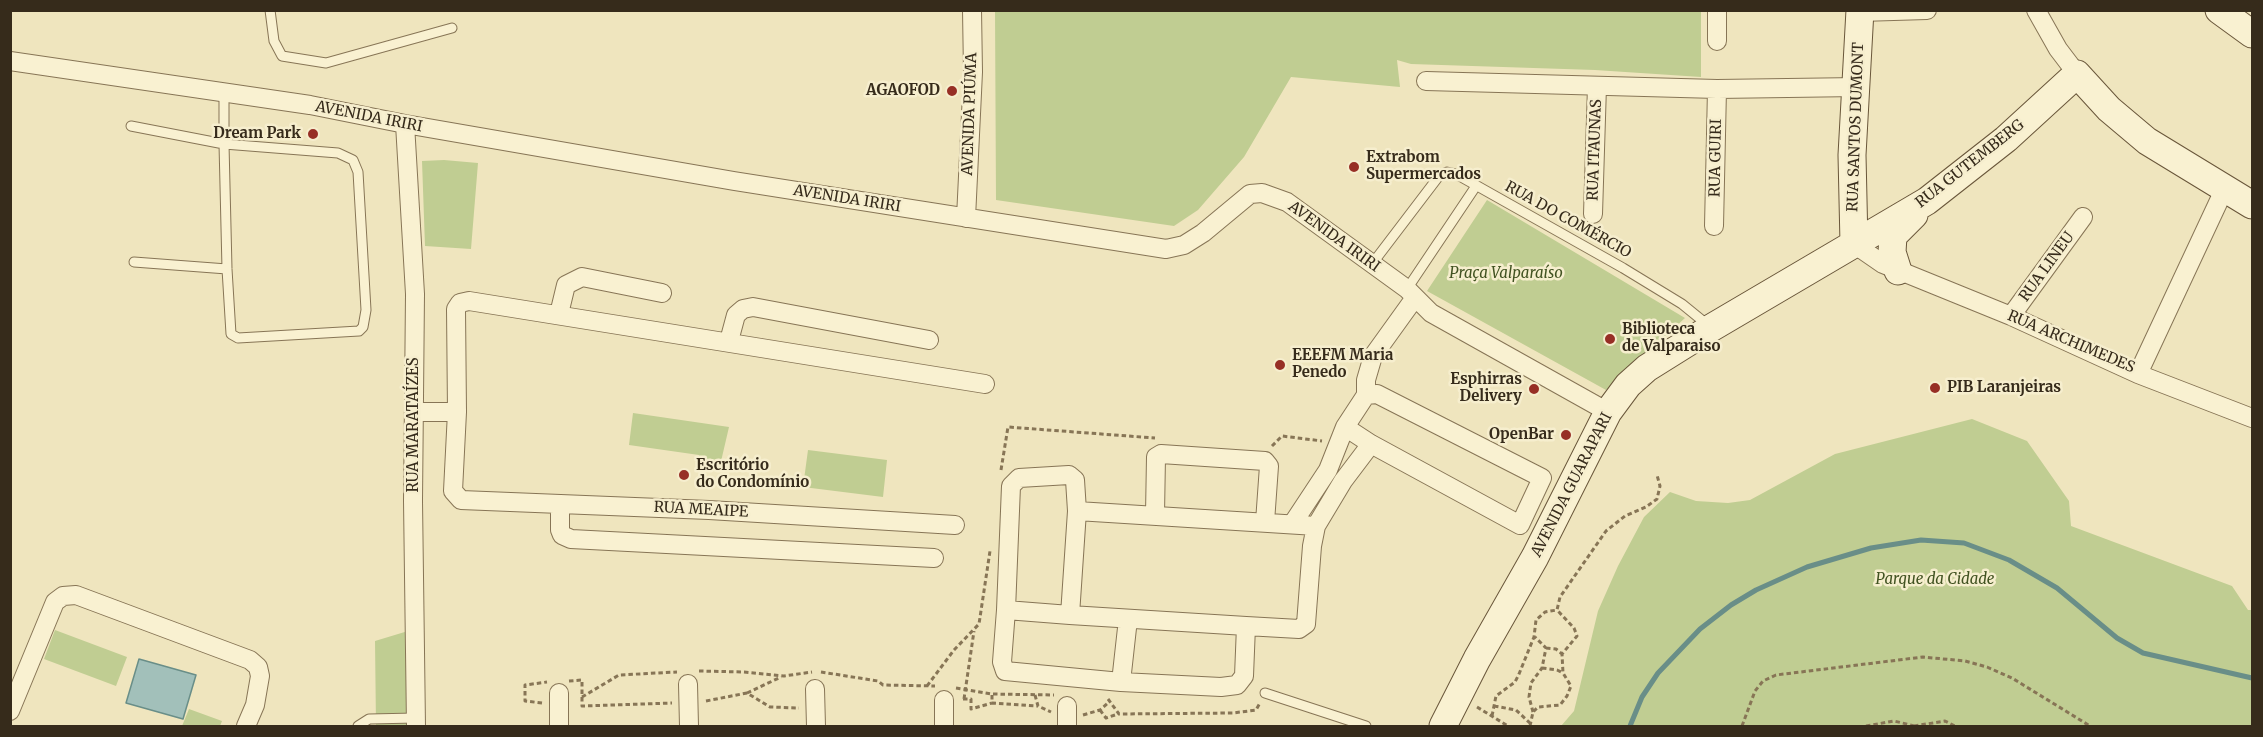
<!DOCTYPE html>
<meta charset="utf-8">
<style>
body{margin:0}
#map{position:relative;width:2263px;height:737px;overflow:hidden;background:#efe5be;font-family:Merriweather,serif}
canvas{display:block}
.frame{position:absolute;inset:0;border:12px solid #362b1b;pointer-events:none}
</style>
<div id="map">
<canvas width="2263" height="737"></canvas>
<div class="frame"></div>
</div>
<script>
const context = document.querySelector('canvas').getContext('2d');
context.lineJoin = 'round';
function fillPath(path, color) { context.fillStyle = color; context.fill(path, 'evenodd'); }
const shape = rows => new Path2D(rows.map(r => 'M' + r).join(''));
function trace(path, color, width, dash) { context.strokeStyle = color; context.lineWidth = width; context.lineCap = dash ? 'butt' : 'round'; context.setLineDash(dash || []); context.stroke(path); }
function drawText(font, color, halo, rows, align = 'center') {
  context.font = font + ' Merriweather,serif'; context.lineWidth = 5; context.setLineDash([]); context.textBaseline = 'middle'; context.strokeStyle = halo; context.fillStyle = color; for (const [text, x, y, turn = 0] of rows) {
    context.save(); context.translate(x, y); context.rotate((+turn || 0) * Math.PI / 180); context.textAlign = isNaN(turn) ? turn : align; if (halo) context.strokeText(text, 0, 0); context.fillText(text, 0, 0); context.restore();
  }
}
const green = shape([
 [995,11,1701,11,1701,77,1595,70,1411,64,1397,60,1400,87,1291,77,1244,157,1198,210,1174,226,996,200],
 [444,160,478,163,471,249,425,246,422,161],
 [1487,200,1685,318,1606,390,1427,291],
 [633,413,729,427,719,470,698,467,699,455,629,445],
 [1972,419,2027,441,2069,501,2071,526,2232,586,2248,610,2252,610,2252,726,1561,726,1574,711,1598,611,1618,566,1644,517,1670,492,1696,501,1728,503,1750,500,1835,454],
 [808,450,887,460,883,497,803,487],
 [55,630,127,657,116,686,44,659],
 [408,631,410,726,376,726,375,641],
 [189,709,222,721,220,726,182,726]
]);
const water = shape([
 [139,659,196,675,183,719,126,703,139,659]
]);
const stream = shape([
 [1630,726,1642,697,1658,673,1700,629,1731,605,1756,590,1807,567,1871,548,1921,540,1964,543,2009,560,2057,588,2117,638,2143,653,2252,678]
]);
const path = shape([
 [1272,446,1282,436,1322,441],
 [1001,470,1008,427,1155,438],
 [1546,648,1556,649,1562,654],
 [1542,668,1557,670,1563,673],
 [699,671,744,672,784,676,812,672],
 [821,672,878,681,883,685,935,686],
 [569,681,582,680,582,697,619,675,677,672],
 [927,686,954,650,979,624,990,551],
 [956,688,992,694,1054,695],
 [747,693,781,677],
 [992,695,992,703,1038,706],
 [1035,695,1038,706,1051,712],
 [582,697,582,706,672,703],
 [963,699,971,699,971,709,992,703],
 [964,699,974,631],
 [1108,699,1119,714,1233,713,1256,710,1260,703],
 [706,701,747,693,770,707,799,708],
 [542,703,525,701,525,685,547,682],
 [1494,706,1516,710,1531,724],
 [1477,707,1508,726],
 [1100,710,1106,718,1118,714],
 [1533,712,1529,697,1531,683,1542,668,1546,648,1535,637],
 [1083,715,1100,710,1110,701],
 [1492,716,1496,696,1515,682,1519,674,1534,637,1536,620,1545,612,1557,610],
 [1530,726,1533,712,1538,707,1560,705,1567,696,1571,686,1563,673,1562,654,1577,636,1574,628,1557,610,1560,597,1606,531,1625,516,1646,507,1657,499,1660,486,1657,475],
 [1742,726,1755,691,1763,681,1776,675,1923,657,1965,661,1987,667,2012,678,2090,726],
 [1866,726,1894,721,1915,726],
 [1914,726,1945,721,1955,726]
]);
const lane = shape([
 [270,10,274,41,282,56,326,63,452,28],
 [131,126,224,144,338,153,353,160,358,172,366,310,363,327,359,331,238,338,231,334,227,269,224,144,224,92],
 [134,262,227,269],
 [1372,264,1439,176,1447,172,1456,174,1623,268,1682,304,1709,326],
 [1407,289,1476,186],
 [1265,693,1366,726],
 [358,726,369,719,416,718]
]);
const street = shape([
 [2036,10,2058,49,2077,74],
 [1860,12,1927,10],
 [1717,41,1717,10],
 [10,61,310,105,405,124,734,181,1166,249,1184,245,1203,233,1250,194,1262,193,1287,202,1407,289,1431,313,1608,412],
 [1426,81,1717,89,1858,87],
 [405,124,415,294,413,501,416,726],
 [1593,214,1597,86],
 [966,218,973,72,972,10],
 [1714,226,1717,89],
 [1854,244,1883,264,2011,316,2138,374,2252,418],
 [559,314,566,285,582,277,662,293],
 [2011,316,2083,217],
 [729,341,736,315,743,309,753,307,929,340],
 [2138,374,2224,190],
 [1366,395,1366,380,1373,356,1414,299],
 [414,412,457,412],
 [560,504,560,530,562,535,571,539,934,558],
 [1077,511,1316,526,1343,481,1371,444],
 [1155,514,1156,457,1161,454,1265,461,1269,466,1265,522],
 [1293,523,1328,470,1345,427,1366,395,1377,394,1542,478,1520,525,1371,444,1345,427],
 [955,525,709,510,461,500,453,491,457,412,456,309,460,303,469,301,985,384],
 [1006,610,1002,662,1005,671,1121,682,1221,687,1237,685,1244,676,1246,626],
 [1070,615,1077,511,1075,480,1069,475,1019,478,1011,486,1006,610,1070,615,1246,626,1299,629,1306,624,1312,546,1316,526],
 [1121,682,1128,619],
 [688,684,689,726],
 [815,689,816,726],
 [559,693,559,726],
 [944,700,944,726],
 [1067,706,1067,726],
 [10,711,55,602,63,596,76,595,250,660,258,667,260,676,255,705,246,726]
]);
const secondary = shape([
 [2219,10,2252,34],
 [1854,244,1852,155,1860,10],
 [1898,271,1892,252,1893,236,1914,215],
 [1443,726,1477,659,1535,557,1608,412,1628,385,1647,368,1711,328,1927,201,2006,139,2077,74,2109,109,2147,141,2252,205]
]);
const markers = [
 [952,91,6,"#972f25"],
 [313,134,6,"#972f25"],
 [1354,167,6,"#972f25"],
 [1610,339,6,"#972f25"],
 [1280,365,6,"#972f25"],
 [1935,388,6,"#972f25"],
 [1534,389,6,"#972f25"],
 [1566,435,6,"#972f25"],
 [684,475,6,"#972f25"]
];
const poiNames = [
 ["AGAOFOD",940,91,"right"],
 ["Dream Park",301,134,"right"],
 ["Extrabom",1366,158],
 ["Supermercados",1366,175],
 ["Biblioteca",1622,330],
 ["de Valparaiso",1622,347],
 ["EEEFM Maria",1292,356],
 ["Penedo",1292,373],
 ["Esphirras",1522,380,"right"],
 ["Delivery",1522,397,"right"],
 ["PIB Laranjeiras",1947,388],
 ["OpenBar",1554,435,"right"],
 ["Escritório",696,466],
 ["do Condomínio",696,483]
];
const streetNames = [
 ["AVENIDA PIÚMA",970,114,-88],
 ["AVENIDA IRIRI",369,117,11],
 ["RUA SANTOS DUMONT",1856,127,-88],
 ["RUA ITAUNAS",1595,150,-88],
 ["RUA GUIRI",1716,158,-89],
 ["RUA GUTEMBERG",1970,164,-38],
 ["AVENIDA IRIRI",847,199,9],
 ["RUA DO COMÉRCIO",1568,220,29],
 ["AVENIDA IRIRI",1334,237,36],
 ["RUA LINEU",2047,267,-54],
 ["RUA ARCHIMEDES",2071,342,23],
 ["RUA MARATAÍZES",414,425,-90],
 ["AVENIDA GUARAPARI",1572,485,-63],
 ["RUA MEAIPE",701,510,3]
];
const parkNames = [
 ["Praça Valparaíso",1506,274],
 ["Parque da Cidade",1935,580]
];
fillPath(green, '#c0cd92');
fillPath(water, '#a2c0ba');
trace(water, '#698e88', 1.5);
trace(stream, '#698e88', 5);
trace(lane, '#877556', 11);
trace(street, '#877556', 20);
trace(secondary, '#69563a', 29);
trace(path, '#877556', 3, [4.5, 3]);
trace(lane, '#f9f1d1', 9);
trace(street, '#f9f1d1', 18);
trace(secondary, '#f9f1d1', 27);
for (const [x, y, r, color] of markers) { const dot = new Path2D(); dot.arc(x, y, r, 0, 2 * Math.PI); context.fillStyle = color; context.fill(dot); trace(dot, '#f6eece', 2); }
drawText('bold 15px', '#362b1b', '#f6eece', poiNames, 'left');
drawText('15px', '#362b1b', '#f6eece', streetNames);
drawText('italic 15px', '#425322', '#f6eece', parkNames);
</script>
